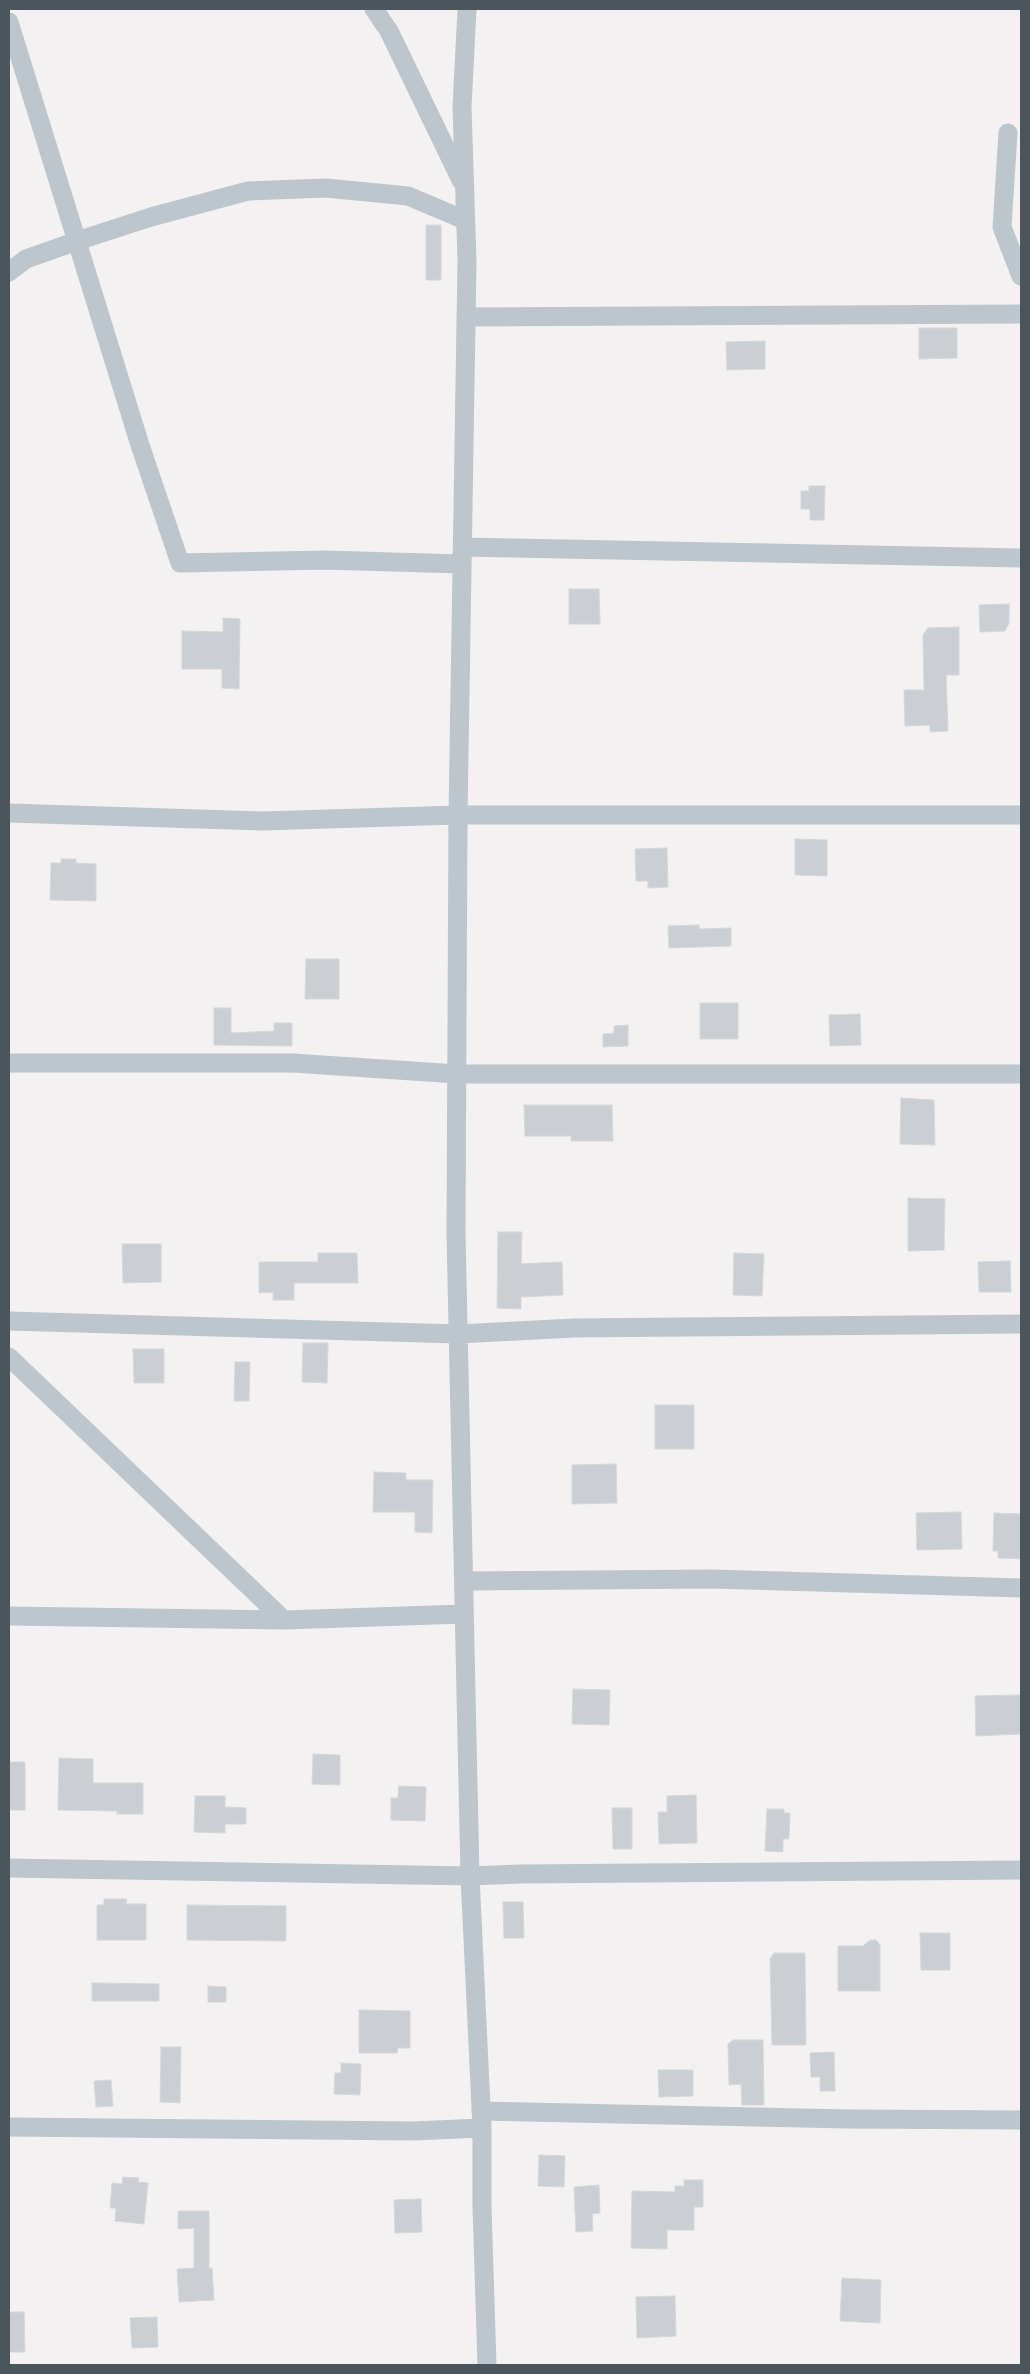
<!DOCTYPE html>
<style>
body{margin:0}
#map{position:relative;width:1030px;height:2374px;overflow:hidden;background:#f3f1f1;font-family:Roboto,sans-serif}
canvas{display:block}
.frame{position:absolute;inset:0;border:10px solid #4a555c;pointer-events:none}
</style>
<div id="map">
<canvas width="1030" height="2374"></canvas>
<div class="frame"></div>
</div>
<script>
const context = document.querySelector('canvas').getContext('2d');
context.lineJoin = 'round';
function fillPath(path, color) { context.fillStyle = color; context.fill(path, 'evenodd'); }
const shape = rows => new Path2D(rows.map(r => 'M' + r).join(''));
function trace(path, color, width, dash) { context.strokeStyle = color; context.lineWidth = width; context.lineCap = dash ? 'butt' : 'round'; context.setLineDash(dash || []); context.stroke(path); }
const building = shape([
 [426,225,441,225,441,280,426,280,426,225],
 [919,328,957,328,957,358,919,359,919,328],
 [765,341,765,369,727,370,726,342,765,341],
 [809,486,825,486,824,520,810,520,810,509,801,509,801,491,809,491,809,486],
 [569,589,599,589,600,624,569,624,569,589],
 [1009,604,1009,623,1005,631,980,632,979,605,1009,604],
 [223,618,240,619,239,689,222,688,222,669,182,669,182,631,223,632,223,618],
 [959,627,959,675,946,675,948,731,930,732,930,725,905,726,904,690,924,690,923,635,928,628,959,627],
 [795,839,827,840,827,876,795,875,795,839],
 [667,848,668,887,648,888,648,881,636,881,635,849,667,848],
 [61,859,76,859,76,863,96,864,96,901,50,900,51,863,61,863,61,859],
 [699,925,699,929,731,928,731,946,669,948,668,926,699,925],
 [306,959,339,959,339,999,305,999,306,959],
 [700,1003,738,1003,738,1039,700,1039,700,1003],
 [214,1008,231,1008,231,1033,274,1031,274,1023,292,1023,292,1046,214,1045,214,1008],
 [860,1014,861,1045,830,1046,829,1015,860,1014],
 [628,1025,628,1046,603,1047,603,1034,614,1033,614,1026,628,1025],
 [901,1098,934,1100,935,1145,900,1144,901,1098],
 [524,1105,612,1105,613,1141,571,1141,571,1136,525,1136,524,1105],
 [908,1198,945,1199,944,1250,908,1251,908,1198],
 [498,1232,522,1232,521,1264,562,1262,563,1295,521,1297,521,1309,497,1308,498,1232],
 [122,1244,161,1244,161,1282,123,1283,122,1244],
 [318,1253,357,1253,358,1283,294,1283,294,1300,273,1300,273,1292,259,1293,259,1262,318,1262,318,1253],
 [734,1253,764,1254,762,1296,733,1295,734,1253],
 [1010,1261,1011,1292,979,1292,978,1262,1010,1261],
 [303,1343,328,1343,327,1383,302,1382,303,1343],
 [133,1349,164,1349,164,1383,134,1383,133,1349],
 [235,1362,250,1362,249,1401,234,1401,235,1362],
 [655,1405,694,1405,694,1449,655,1449,655,1405],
 [616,1464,617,1503,572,1504,572,1465,616,1464],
 [374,1472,406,1473,406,1480,433,1480,432,1533,415,1532,415,1512,373,1512,374,1472],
 [961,1512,962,1549,917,1550,916,1513,961,1512],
 [994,1513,1021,1514,1021,1559,998,1558,998,1551,993,1551,994,1513],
 [573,1689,610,1690,609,1725,572,1724,573,1689],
 [1021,1695,1021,1734,976,1736,975,1696,1021,1695],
 [313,1754,340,1755,340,1785,312,1784,313,1754],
 [59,1758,93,1759,93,1783,143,1783,143,1814,117,1814,117,1811,58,1810,59,1758],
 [9,1762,25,1762,25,1810,9,1810,9,1762],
 [399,1786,426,1787,425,1821,391,1820,391,1798,398,1798,399,1786],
 [696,1795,697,1843,659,1844,658,1812,667,1812,667,1796,696,1795],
 [195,1796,225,1796,225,1807,246,1808,246,1824,225,1824,225,1833,194,1832,195,1796],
 [612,1808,632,1808,632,1849,613,1849,612,1808],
 [767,1809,784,1809,784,1813,790,1813,789,1839,783,1839,783,1852,765,1851,767,1809],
 [104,1899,127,1899,126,1904,146,1904,146,1940,97,1940,97,1905,104,1905,104,1899],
 [503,1902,523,1902,524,1938,504,1938,503,1902],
 [187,1905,286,1906,286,1941,187,1940,187,1905],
 [920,1933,950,1933,950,1970,921,1970,920,1933],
 [870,1940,876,1940,880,1945,880,1991,838,1991,838,1946,863,1946,870,1940],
 [774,1953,805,1953,806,2045,772,2045,770,1959,774,1953],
 [92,1983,159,1984,159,2001,92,2001,92,1983],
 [208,1986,226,1987,226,2002,208,2002,208,1986],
 [359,2010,410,2011,410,2048,398,2048,397,2053,359,2053,359,2010],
 [733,2040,763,2040,764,2105,742,2105,741,2084,729,2085,728,2044,733,2040],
 [161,2047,181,2047,180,2103,160,2102,161,2047],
 [834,2052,835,2091,820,2091,820,2077,811,2077,810,2053,834,2052],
 [341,2063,361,2064,360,2095,334,2094,335,2073,341,2073,341,2063],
 [658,2070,693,2070,693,2096,659,2097,658,2070],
 [111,2080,113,2106,96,2107,94,2081,111,2080],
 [539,2155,565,2156,564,2187,538,2186,539,2155],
 [123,2177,139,2178,138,2182,148,2183,144,2224,115,2221,116,2208,110,2208,112,2183,122,2184,123,2177],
 [684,2180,703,2180,703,2207,694,2207,694,2230,667,2230,667,2249,631,2248,632,2191,675,2192,675,2186,684,2186,684,2180],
 [599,2185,600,2213,592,2214,593,2231,576,2232,574,2187,599,2185],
 [421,2199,422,2232,395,2233,394,2200,421,2199],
 [178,2211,209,2211,209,2268,212,2268,214,2300,179,2302,177,2269,194,2268,194,2228,178,2229,178,2211],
 [842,2278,881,2280,880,2323,840,2321,842,2278],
 [675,2296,676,2336,637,2338,636,2297,675,2296],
 [9,2312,24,2312,25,2352,9,2352,9,2312],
 [157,2317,158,2347,132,2348,130,2318,157,2317]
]);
const minor = shape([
 [374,9,389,31,461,180],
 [467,9,462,107,467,261,458,815,456,1233,470,1876,482,2128,482,2207,487,2365],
 [9,22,140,445,180,563,325,560,461,564],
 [1008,133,1002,227,1021,276],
 [9,272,26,259,77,241,151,217,248,191,326,188,408,196,465,220],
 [466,317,1021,314],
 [462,547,1021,558],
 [9,813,262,821,458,815,1021,815],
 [9,1063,293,1063,457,1074,1021,1074],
 [9,1321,458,1334,574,1328,1021,1324],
 [9,1357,284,1620],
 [464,1581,712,1579,1021,1588],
 [9,1616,284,1620,464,1614],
 [9,1868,470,1876,521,1874,1021,1870],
 [481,2111,848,2119,1021,2120],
 [9,2127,413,2131,482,2128]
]);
fillPath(building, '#cbced2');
trace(building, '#d5d7db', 1);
trace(minor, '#bdc6cc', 19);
</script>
